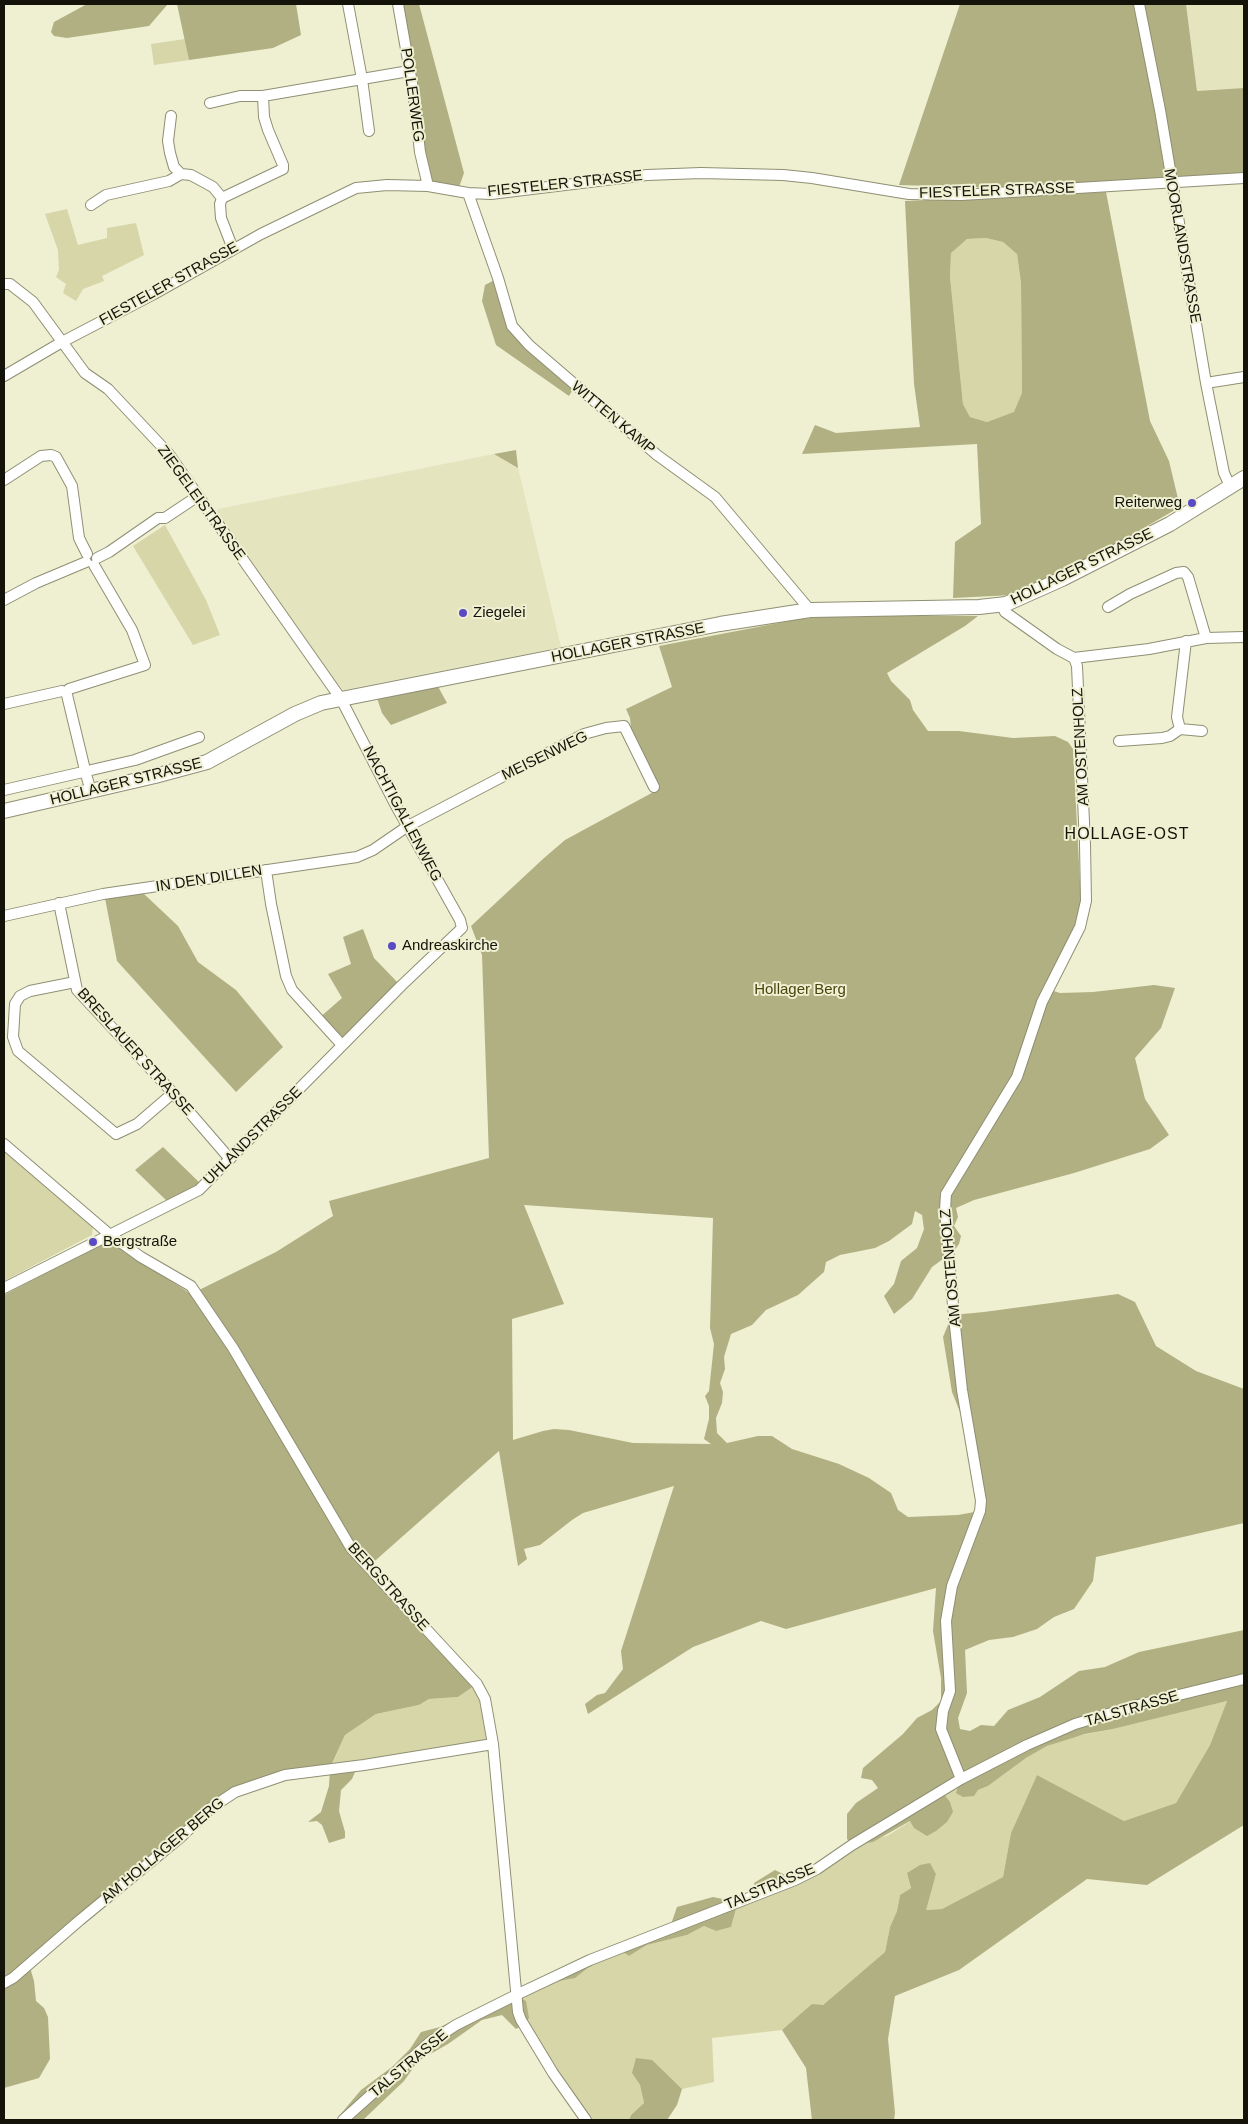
<!DOCTYPE html>
<meta charset="utf-8">
<style>
body{margin:0}
#map{position:relative;width:1248px;height:2124px;overflow:hidden;background:#efefd2;font-family:Helvetica,sans-serif}
canvas{display:block}
.frame{position:absolute;inset:0;border:5px solid #131309;pointer-events:none}
</style>
<div id="map">
<canvas width="1248" height="2124"></canvas>
<div class="frame"></div>
</div>
<script>
const context = document.querySelector('canvas').getContext('2d');
context.lineJoin = 'round';
function fillPath(path, color) { context.fillStyle = color; context.fill(path, 'evenodd'); }
const shape = rows => new Path2D(rows.map(r => 'M' + r).join(''));
function trace(path, color, width, dash) { context.strokeStyle = color; context.lineWidth = width; context.lineCap = dash ? 'butt' : 'round'; context.setLineDash(dash || []); context.stroke(path); }
function drawText(font, color, halo, rows, align = 'center') {
  context.font = font + ' Helvetica,sans-serif'; context.lineWidth = 4; context.setLineDash([]); context.textBaseline = 'middle'; context.strokeStyle = halo; context.fillStyle = color; for (const [text, x, y, turn = 0] of rows) {
    context.save(); context.translate(x, y); context.rotate((+turn || 0) * Math.PI / 180); context.textAlign = isNaN(turn) ? turn : align; if (halo) context.strokeText(text, 0, 0); context.fillText(text, 0, 0); context.restore();
  }
}
const built = shape([
 [1186,4,1244,4,1244,88,1197,91],
 [494,454,518,468,561,647,343,690,325,670,282,605,216,516,218,509]
]);
const green = shape([
 [185,39,189,60,154,65,151,44],
 [67,209,78,245,107,238,107,228,136,223,144,255,102,276,104,281,83,289,76,301,63,293,66,284,56,277,59,270,58,250,45,214],
 [986,238,1003,242,1017,254,1021,283,1022,394,1015,412,987,422,970,417,963,404,950,277,951,252,967,239],
 [165,525,206,600,220,635,193,645,133,546],
 [4,1150,93,1227,92,1235,4,1281],
 [477,1684,493,1744,330,1769,345,1735,376,1714,419,1705,429,1699,458,1697],
 [1227,1701,1210,1745,1176,1803,1124,1821,1037,1775,1011,1833,1003,1877,942,1909,925,1910,936,1874,930,1863,907,1873,911,1888,900,1895,897,1911,890,1927,885,1952,823,2005,812,2005,782,2030,712,2038,714,2082,682,2089,668,2076,632,2073,640,2085,644,2103,631,2115,629,2120,586,2120,524,2025,516,1995,618,1949,629,1956,647,1945,687,1935,704,1926,716,1931,731,1927,738,1902,795,1880,852,1845,887,1836,911,1821,942,1792,961,1779,978,1790,988,1786,1026,1758,1047,1746,1068,1738,1113,1729]
]);
const forest = shape([
 [87,4,168,4,149,26,67,38,54,36,51,32,54,22],
 [177,4,296,4,301,35,273,48,189,60],
 [398,4,419,4,464,173,458,190,428,186],
 [960,4,1186,4,1197,91,1244,88,1244,179,1001,188,899,185],
 [1106,192,1150,421,1169,461,1180,507,1109,548,1013,595,953,598,955,542,981,524,977,444,802,454,815,425,836,433,920,427,914,384,905,201],
 [986,238,1003,242,1017,254,1021,283,1022,393,1014,412,987,422,970,417,963,404,950,277,951,253,967,239],
 [498,278,512,326,575,386,569,396,496,345,482,301,485,285],
 [516,450,518,468,494,454],
 [835,616,978,616,965,626,887,673,891,681,910,700,913,710,928,731,959,731,1013,738,1055,736,1068,742,1073,749,1081,902,1076,923,1044,988,1060,993,1093,992,1154,985,1175,988,1161,1028,1135,1058,1145,1099,1169,1135,1150,1149,1074,1173,974,1200,956,1208,958,1217,954,1226,961,1236,959,1244,954,1251,932,1267,912,1299,894,1314,884,1296,894,1284,901,1261,917,1248,924,1229,922,1215,915,1211,912,1224,889,1241,875,1248,840,1255,826,1262,824,1272,798,1295,766,1310,752,1325,731,1334,724,1357,725,1369,720,1383,723,1392,722,1403,716,1418,717,1433,727,1443,758,1436,772,1436,792,1449,839,1464,869,1478,891,1493,898,1510,908,1517,958,1515,980,1511,968,1422,960,1412,952,1392,943,1337,952,1315,984,1312,1118,1294,1135,1302,1156,1346,1196,1371,1244,1389,1244,1523,1096,1557,1093,1581,1074,1609,1054,1617,1037,1629,1013,1637,989,1640,965,1650,967,1693,958,1718,960,1729,970,1731,981,1725,994,1726,1008,1710,1040,1697,1079,1671,1105,1667,1139,1652,1244,1630,1244,1825,1147,1885,1087,1879,959,1970,895,1996,888,2039,895,2113,894,2120,812,2120,806,2068,782,2030,812,2004,823,2005,885,1952,890,1927,897,1911,900,1895,911,1888,907,1873,920,1865,930,1863,936,1874,926,1910,942,1909,1003,1877,1011,1833,1037,1775,1124,1821,1176,1803,1210,1745,1227,1701,1113,1729,1085,1734,1047,1746,1026,1758,988,1786,978,1790,974,1796,963,1797,956,1793,960,1780,942,1792,950,1802,953,1812,947,1822,936,1831,927,1836,914,1828,910,1821,873,1842,852,1845,847,1839,847,1814,856,1803,878,1788,872,1780,861,1778,863,1768,903,1734,917,1718,932,1710,941,1701,941,1678,933,1631,936,1588,786,1629,761,1621,693,1647,588,1714,585,1704,597,1695,605,1693,623,1669,621,1651,674,1486,583,1513,572,1520,540,1545,524,1549,527,1559,518,1566,499,1451,368,1567,477,1684,458,1697,429,1699,419,1705,376,1714,345,1735,330,1768,358,1765,352,1779,341,1790,339,1811,345,1832,345,1838,329,1843,322,1825,317,1821,308,1822,321,1812,329,1786,330,1769,235,1792,29,1964,34,1981,36,2001,44,2008,48,2017,50,2059,39,2078,4,2088,4,1295,108,1240,191,1294,276,1252,333,1216,329,1201,489,1158,482,955,471,926,544,858,565,840,659,789,631,729,630,718,626,709,672,687,659,646,799,619],
 [524,1205,713,1218,710,1328,714,1344,709,1391,705,1396,709,1406,709,1419,704,1439,711,1444,633,1443,569,1430,554,1429,543,1431,513,1440,512,1319,564,1304],
 [435,681,447,703,391,725,382,713,375,692],
 [143,893,178,926,198,962,236,990,283,1047,236,1092,117,961,105,898],
 [363,929,374,958,401,986,342,1045,318,1019,342,998,328,974,351,964,343,937],
 [163,1147,203,1186,170,1204,135,1170],
 [775,1870,795,1880,758,1895,754,1883],
 [713,1897,738,1902,731,1927,716,1931,704,1926,687,1935,647,1945,629,1956,618,1949,670,1927,677,1907],
 [590,1960,590,1966,575,1978,558,1981,554,1976],
 [516,1995,526,2001,529,2018,524,2025,516,2029,502,2015,482,2020,448,2044,418,2061,404,2081,363,2120,341,2120,339,2116,361,2090,392,2067,410,2049,421,2032,440,2027,498,2000],
 [636,2058,652,2060,682,2089,677,2105,667,2120,629,2120,631,2115,644,2103,640,2085,632,2073]
]);
const street = shape([
 [348,4,362,79,369,131],
 [398,4,413,89,420,152,428,186],
 [1139,4,1160,110,1206,383,1224,473,1230,486],
 [210,103,240,96,263,96,409,71],
 [171,116,168,141,170,153,174,167,181,174],
 [468,193,498,278,512,326,529,345,657,455,715,497,810,610],
 [91,205,106,195,169,181,181,174,191,175,213,187,222,198],
 [233,249,221,218,220,204,222,198,283,169,283,165,268,130,264,117,263,96],
 [4,284,10,284,33,302,85,373,108,389,168,453,341,699,395,804,460,920,462,928,401,986,199,1190,4,1288],
 [4,376,62,342,154,294,261,234,356,188,387,185,428,186,468,193,491,194,647,175,701,173,783,175,812,178,909,194,961,195,1244,178],
 [1206,383,1244,377],
 [4,480,41,456,51,455,56,457,72,486,79,538,87,554],
 [97,558,109,552,158,518,165,518,198,496],
 [4,600,36,583,86,562],
 [1001,604,1005,612,1057,649,1074,658,1149,649,1206,638,1244,637],
 [1108,607,1130,594,1176,573,1184,572,1188,577,1206,638],
 [1186,641,1177,717,1180,729,1202,731],
 [69,689,145,665,132,630,94,565],
 [67,695,85,770],
 [4,704,62,691],
 [1119,741,1162,738,1170,736,1180,729],
 [87,771,135,760,199,737],
 [86,774,91,792],
 [4,790,83,772],
 [266,870,271,904,286,976,292,990,342,1045],
 [59,903,77,990,173,1093,230,1159],
 [4,916,103,894,357,857,373,850,408,826,584,734,606,728,624,726,654,787],
 [75,982,30,991,20,996,15,1004,13,1037,18,1051,116,1134,137,1124,173,1093],
 [4,1144,109,1234,141,1257,191,1286,233,1348,351,1548,477,1684,485,1699,493,1744,518,2012,521,2020,553,2073,586,2120],
 [961,1779,941,1729,943,1711,950,1691,946,1621,952,1586,980,1511,981,1501,962,1390,954,1317,945,1210,946,1194,1017,1077,1042,1002,1080,927,1086,901,1085,844,1077,666,1074,658],
 [4,1983,13,1978,80,1920,182,1836,211,1808,235,1792,285,1775,364,1765,493,1744],
 [343,2120,430,2042,456,2025,516,1995,590,1960,795,1880,817,1869,852,1845,961,1779,1027,1745,1075,1724,1138,1705,1244,1679]
]);
const secondary = shape([
 [4,811,155,776,207,762,295,714,321,703,341,699,720,624,810,610,979,607,1006,604,1062,579,1170,524,1244,478]
]);
const markers = [
 [1192,503,5,"#584bc3"],
 [463,613,5,"#584bc3"],
 [392,946,5,"#584bc3"],
 [93,1242,5,"#584bc3"]
];
const streetNames = [
 ["POLLERWEG",412,95,82],
 ["FIESTELER STRASSE",565,184,-6],
 ["FIESTELER STRASSE",997,191,-2],
 ["MOORLANDSTRASSE",1182,246,80],
 ["FIESTELER STRASSE",169,284,-29],
 ["WITTEN KAMP",613,418,40],
 ["ZIEGELEISTRASSE",201,503,54],
 ["HOLLAGER STRASSE",1082,567,-26],
 ["HOLLAGER STRASSE",628,643,-11],
 ["AM OSTENHOLZ",1081,747,-93],
 ["MEISENWEG",545,756,-26],
 ["HOLLAGER STRASSE",126,782,-14],
 ["NACHTIGALLENWEG",402,814,62],
 ["IN DEN DILLEN",209,879,-9],
 ["BRESLAUER STRASSE",135,1052,48],
 ["UHLANDSTRASSE",253,1136,-45],
 ["AM OSTENHOLZ",951,1268,-95],
 ["BERGSTRASSE",388,1587,48],
 ["TALSTRASSE",1132,1709,-16],
 ["AM HOLLAGER BERG",163,1851,-40],
 ["TALSTRASSE",770,1887,-23],
 ["TALSTRASSE",409,2064,-40]
];
const poiNames = [
 ["Reiterweg",1182,503,"right"],
 ["Ziegelei",473,613],
 ["Andreaskirche",402,946],
 ["Bergstraße",103,1242]
];
const parkNames = [
 ["Hollager Berg",800,990]
];
const neighbourhoodNames = [
 ["HOLLAGE-OST",1127,835]
];
fillPath(built, '#e4e4bf');
fillPath(green, '#d6d6a9');
fillPath(forest, '#b1b082');
trace(street, '#8f8f74', 12);
trace(secondary, '#8f8f74', 16);
trace(street, '#fff', 10);
trace(secondary, '#fff', 14);
for (const [x, y, r, color] of markers) { const dot = new Path2D(); dot.arc(x, y, r, 0, 2 * Math.PI); context.fillStyle = color; context.fill(dot); trace(dot, '#efefd2', 2); }
drawText('15px', '#131309', '#efefd2', streetNames);
drawText('15px', '#131309', '#efefd2', poiNames, 'left');
drawText('15px', '#48460e', '#efefd2', parkNames);
context.letterSpacing = '1px';
drawText('16px', '#131309', '#efefd2', neighbourhoodNames);
context.letterSpacing = '0px';
</script>
